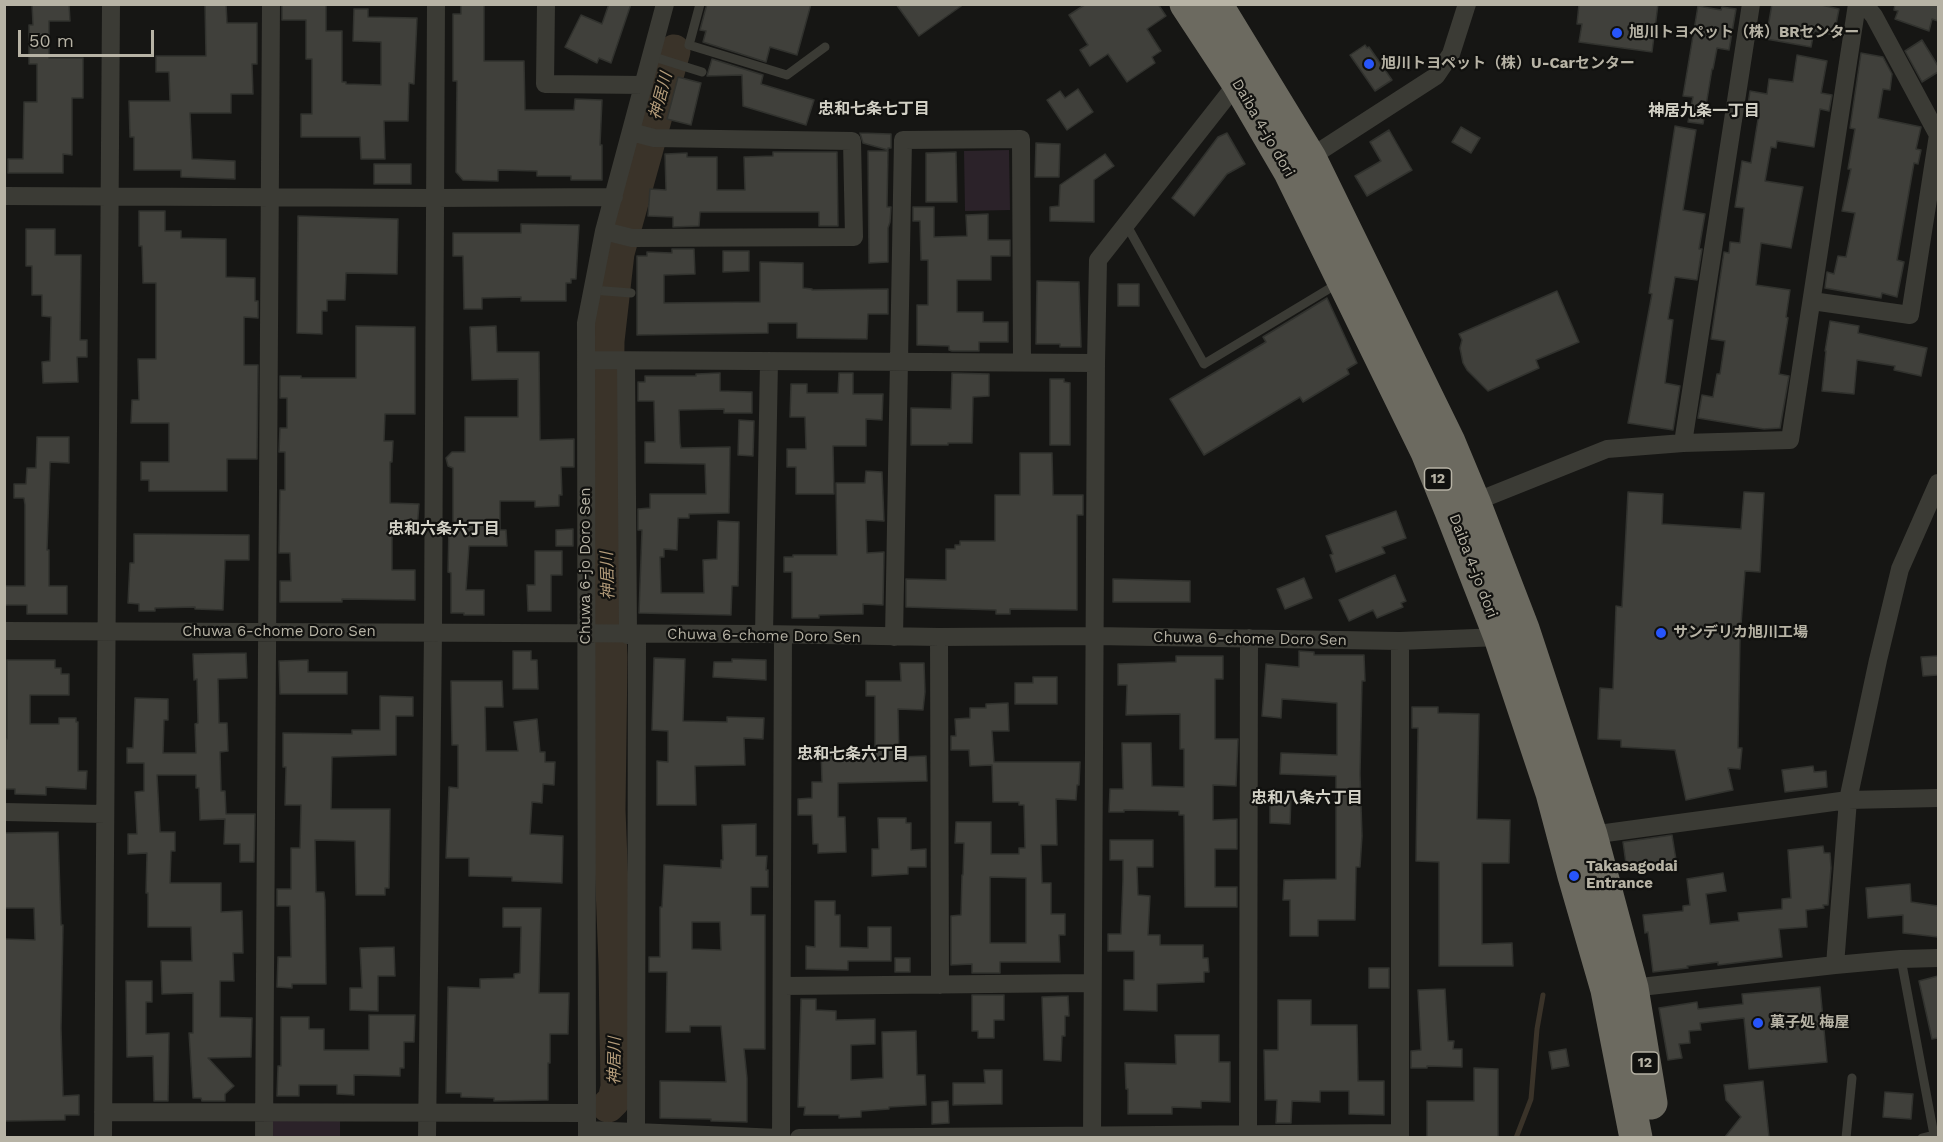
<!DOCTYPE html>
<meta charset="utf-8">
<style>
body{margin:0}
#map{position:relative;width:1943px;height:1142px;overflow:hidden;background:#161614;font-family:"Work Sans",sans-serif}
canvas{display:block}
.frame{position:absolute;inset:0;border:6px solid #b7b3a5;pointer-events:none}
.scale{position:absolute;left:18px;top:30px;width:136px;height:27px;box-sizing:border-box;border:3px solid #b7b3a5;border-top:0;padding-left:8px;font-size:18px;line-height:21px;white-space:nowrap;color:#b7b3a5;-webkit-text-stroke:4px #11110f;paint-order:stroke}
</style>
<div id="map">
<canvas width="1943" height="1142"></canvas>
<div class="frame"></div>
<div class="scale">50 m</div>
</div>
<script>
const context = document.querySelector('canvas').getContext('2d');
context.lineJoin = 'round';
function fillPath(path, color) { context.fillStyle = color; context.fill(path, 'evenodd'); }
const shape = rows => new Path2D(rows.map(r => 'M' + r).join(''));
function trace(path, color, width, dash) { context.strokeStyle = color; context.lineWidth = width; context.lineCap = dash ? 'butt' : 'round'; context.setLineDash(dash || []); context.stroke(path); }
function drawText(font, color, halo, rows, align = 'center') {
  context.font = font + ' "Work Sans","Noto Sans JP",sans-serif'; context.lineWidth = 4.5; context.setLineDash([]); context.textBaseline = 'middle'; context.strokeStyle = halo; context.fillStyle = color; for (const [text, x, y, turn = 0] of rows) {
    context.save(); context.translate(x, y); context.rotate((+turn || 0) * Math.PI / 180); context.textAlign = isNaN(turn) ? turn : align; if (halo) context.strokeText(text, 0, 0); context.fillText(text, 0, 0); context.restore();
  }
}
const green = shape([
 [1009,150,1010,210,965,211,964,151],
 [340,1113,340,1137,264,1137,264,1114]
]);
const stream = shape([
 [1516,1138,1531,1099,1537,1029,1543,995]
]);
const river = shape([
 [608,1106,614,1100,617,1087,615,964,609,810,611,658,606,534,608,341,618,253,674,51]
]);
const building = shape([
 [32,4,69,4,70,21,49,21,49,58,83,58,83,98,72,98,72,155,63,154,63,173,8,173,8,159,23,159,24,102,37,102,37,64,29,64,29,25,33,25,32,4],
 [205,4,226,4,227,23,257,23,257,64,252,64,253,94,231,94,231,113,190,113,192,159,235,161,235,179,181,177,181,170,134,170,134,137,130,137,129,101,170,101,169,72,156,72,156,56,206,56,205,4],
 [282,4,326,4,326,31,342,31,342,82,346,82,346,84,381,85,381,42,353,41,354,9,368,9,368,17,417,18,414,84,409,83,408,121,384,121,385,159,361,159,360,137,301,137,301,114,312,114,312,59,306,59,306,20,282,20,282,4],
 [461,4,484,4,484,61,524,61,525,110,574,110,575,99,602,100,600,145,602,145,602,180,571,180,571,176,537,176,537,171,498,170,498,181,463,180,456,172,457,81,453,81,453,14,461,14,461,4],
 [609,4,631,4,611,63,599,58,597,63,565,47,581,15,602,24,609,4],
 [707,4,811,4,797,55,770,47,766,62,703,42,706,31,700,30,707,4],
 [896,4,964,4,919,36,896,4],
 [1086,4,1158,4,1166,16,1147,29,1161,51,1152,57,1155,63,1127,82,1108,54,1090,66,1080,50,1088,45,1069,15,1086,4],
 [1579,4,1658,4,1652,52,1579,42,1582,24,1577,24,1579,4],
 [1772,4,1817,4,1839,9,1834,35,1814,31,1811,47,1766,39,1772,4],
 [1895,4,1938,4,1938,21,1932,19,1929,31,1895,19,1898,11,1894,10,1895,4],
 [1698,6,1721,10,1722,7,1736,9,1729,50,1717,48,1713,69,1712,69,1703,124,1688,122,1693,97,1683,96,1698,6],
 [1922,40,1938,66,1938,72,1922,82,1905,51,1922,40],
 [1365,45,1367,48,1369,47,1392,80,1375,91,1350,55,1365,45],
 [1861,53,1883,57,1892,74,1890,90,1883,89,1878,118,1921,127,1916,149,1921,150,1918,164,1914,163,1897,260,1904,262,1897,297,1882,293,1881,298,1825,288,1827,272,1834,274,1838,256,1846,257,1855,213,1842,211,1851,169,1848,169,1855,129,1850,128,1861,53],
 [1797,55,1827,61,1821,93,1832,95,1829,111,1820,109,1814,147,1777,141,1776,148,1771,147,1765,181,1803,187,1791,248,1761,243,1756,285,1790,290,1786,317,1788,318,1779,374,1789,376,1780,428,1764,429,1698,418,1702,395,1713,397,1717,374,1720,374,1725,341,1711,339,1724,252,1729,253,1730,242,1740,243,1744,208,1735,207,1742,161,1751,163,1759,113,1747,111,1750,91,1767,94,1769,79,1793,82,1797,55],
 [712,59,763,75,761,84,814,100,806,125,743,106,742,75,707,76,712,59],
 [678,77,701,83,691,125,667,119,678,77],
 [1078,89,1093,112,1067,130,1047,100,1060,91,1065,98,1078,89],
 [1675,126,1696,130,1683,210,1705,214,1699,249,1702,249,1697,280,1675,277,1668,319,1673,320,1665,383,1680,386,1673,430,1628,423,1652,294,1649,293,1675,126],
 [1461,127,1480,138,1471,153,1452,142,1461,127],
 [1389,130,1412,170,1367,196,1355,176,1381,161,1370,142,1389,130],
 [860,133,891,134,891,148,888,148,888,150,863,143,860,133],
 [1227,133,1245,164,1227,174,1194,216,1172,198,1218,137,1227,133],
 [1036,143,1060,144,1059,177,1035,177,1036,143],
 [868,151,888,151,887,207,891,207,890,222,888,228,888,262,869,263,868,151],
 [773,152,837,152,838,226,819,226,819,212,700,212,699,226,673,227,673,217,648,216,650,189,666,190,665,154,687,153,687,157,717,157,717,190,745,190,744,157,773,156,773,152],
 [956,152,957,202,926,202,926,153,956,152],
 [1105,154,1114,166,1094,180,1094,222,1050,221,1050,207,1059,206,1060,185,1105,154],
 [374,164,411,164,411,184,374,184,374,164],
 [913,207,934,207,934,237,967,236,966,215,988,214,988,240,1010,240,1010,256,991,256,991,280,957,280,957,312,983,312,983,322,1008,322,1008,342,979,342,979,351,952,351,949,350,949,346,917,345,917,305,928,305,928,260,921,260,920,221,913,221,913,207],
 [139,211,165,211,165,231,181,231,181,238,226,239,226,277,255,278,255,301,258,301,258,318,244,317,244,365,258,365,257,459,227,459,227,491,149,491,149,480,141,480,141,462,169,462,169,423,131,423,132,400,139,400,138,359,156,359,156,283,143,283,142,246,139,246,139,211],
 [298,216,398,219,397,274,346,273,345,300,327,300,327,311,322,311,322,334,297,333,298,216],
 [521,224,579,225,576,279,571,279,571,283,566,283,566,301,521,301,521,297,482,298,482,309,464,309,463,256,453,256,453,233,521,233,521,224],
 [26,229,55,229,55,255,81,255,80,340,87,340,87,357,77,357,78,382,43,383,42,362,50,361,51,317,42,316,42,295,32,295,32,266,26,266,26,229],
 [672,249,694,249,695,274,664,275,664,303,760,302,760,262,803,263,803,288,812,289,812,290,888,289,888,314,868,314,867,339,797,338,797,323,768,323,768,333,637,335,637,256,647,256,647,252,672,253,672,249],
 [723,251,749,251,749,271,723,272,723,251],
 [1037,281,1079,282,1081,347,1060,347,1060,344,1036,344,1037,281],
 [1118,284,1139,284,1139,306,1118,306,1118,284],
 [1557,291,1579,342,1536,360,1539,368,1488,391,1467,370,1463,363,1460,348,1462,340,1459,334,1557,291],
 [1327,298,1357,363,1347,369,1349,374,1303,402,1300,397,1204,455,1170,399,1266,342,1263,337,1327,298],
 [1830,321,1859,326,1858,333,1927,348,1921,376,1894,370,1895,366,1857,360,1854,394,1822,391,1826,351,1825,351,1830,321],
 [356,326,415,327,415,414,385,414,384,441,393,441,392,462,390,462,390,503,419,504,417,530,392,529,392,570,415,570,415,600,342,599,342,602,280,602,280,581,291,581,290,553,279,553,280,490,285,490,285,452,279,452,280,428,287,428,287,398,280,398,280,376,301,376,301,378,356,378,356,326],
 [496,326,497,352,539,352,540,440,574,439,574,467,561,467,562,495,559,495,559,506,535,507,535,501,500,501,500,530,506,530,507,546,469,546,466,590,484,590,484,615,464,615,464,613,451,613,451,573,448,572,449,526,453,526,453,468,448,466,446,458,452,452,465,452,465,417,518,417,518,379,472,380,470,327,496,326],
 [720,373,720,391,752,392,752,413,724,413,724,409,679,410,680,443,681,448,730,447,729,513,689,514,689,518,678,518,677,550,664,549,664,557,660,557,661,593,704,593,703,560,717,559,718,521,739,522,738,586,732,586,731,615,639,613,642,530,638,530,638,509,650,508,650,494,706,494,705,464,645,463,645,442,655,442,654,401,638,401,638,382,645,382,645,376,696,376,696,374,720,373],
 [839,373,853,373,853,394,883,394,882,420,866,419,866,446,833,446,834,494,796,494,796,467,787,467,787,449,806,449,805,417,790,417,791,384,807,384,807,393,838,393,839,373],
 [952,373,989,374,989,396,973,397,972,443,948,443,948,445,911,445,911,408,951,409,952,373],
 [1050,379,1064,379,1064,382,1070,383,1070,445,1050,445,1050,379],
 [739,420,754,421,753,456,738,455,739,420],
 [37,437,69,437,69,463,50,462,47,550,49,550,49,586,67,586,67,614,27,614,27,605,4,605,4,586,25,586,25,505,24,498,14,498,14,484,26,484,27,468,36,468,37,437],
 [1020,453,1052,453,1053,495,1083,495,1083,515,1077,515,1077,610,1010,609,1010,614,996,614,996,610,906,607,906,579,946,580,946,549,955,549,955,545,960,545,960,541,995,541,995,495,1020,495,1020,453],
 [866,471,882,472,884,521,866,520,867,553,884,552,883,605,863,604,863,614,819,615,819,618,792,618,792,572,784,572,784,557,793,557,793,555,837,555,836,483,865,483,866,471],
 [1628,492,1663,494,1662,524,1741,529,1744,492,1764,493,1760,572,1745,571,1740,638,1738,748,1742,748,1740,769,1728,768,1733,790,1686,800,1675,750,1621,747,1621,740,1598,739,1600,688,1613,689,1616,606,1622,607,1628,492],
 [1396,511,1406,538,1382,547,1385,553,1336,572,1330,555,1333,554,1326,536,1396,511],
 [573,529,573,546,556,546,556,530,573,529],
 [134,534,249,535,249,560,225,560,223,610,195,609,195,607,155,608,155,611,139,611,139,604,128,603,130,563,134,563,134,534],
 [535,551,562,551,562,575,551,575,551,611,528,611,527,585,535,585,535,551],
 [1395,575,1406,601,1401,603,1403,607,1377,618,1373,610,1349,621,1339,600,1395,575],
 [1304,578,1312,598,1285,609,1277,589,1304,578],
 [1113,579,1190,581,1190,602,1113,602,1113,579],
 [513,651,531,651,531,660,537,660,538,689,513,689,513,651],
 [1299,651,1314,652,1314,655,1364,655,1365,681,1362,681,1360,774,1362,836,1360,867,1356,867,1355,920,1318,920,1318,936,1290,936,1290,900,1283,900,1284,880,1336,879,1336,776,1280,774,1281,753,1337,755,1337,703,1282,699,1281,718,1262,716,1266,664,1299,667,1299,651],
 [246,653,247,678,218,679,219,723,227,723,228,751,220,752,221,791,225,791,226,814,255,814,254,862,240,862,240,844,224,844,225,819,200,820,199,788,196,788,196,775,157,775,160,832,175,832,175,851,171,851,170,883,221,883,221,912,242,911,243,953,233,953,234,981,220,981,220,1017,252,1018,251,1057,208,1058,234,1086,225,1094,225,1101,202,1101,201,1098,193,1098,189,1033,193,1033,193,993,162,994,161,961,192,961,191,927,148,927,148,893,146,893,147,853,128,854,128,834,137,834,135,792,144,791,144,763,127,763,127,748,133,748,135,698,168,699,168,720,164,720,163,753,196,753,195,724,198,723,197,679,194,680,193,654,246,653],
 [1176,656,1223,656,1223,679,1215,679,1215,739,1238,739,1236,786,1213,785,1213,820,1237,819,1237,849,1215,849,1215,887,1237,887,1237,907,1185,907,1184,815,1179,815,1179,811,1124,810,1124,812,1109,812,1110,789,1123,789,1122,743,1151,743,1152,786,1184,787,1184,749,1180,749,1180,714,1126,715,1127,685,1118,685,1118,664,1176,662,1176,656],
 [1938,656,1938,675,1923,676,1921,657,1938,656],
 [654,658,685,659,683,721,727,722,727,717,764,718,763,739,744,738,745,765,695,766,696,805,657,805,657,761,668,762,668,731,652,730,654,658],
 [732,659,766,660,766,680,713,677,714,662,732,662,732,659],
 [7,660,55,660,55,668,61,668,61,674,69,674,69,695,30,695,30,724,59,724,59,718,76,718,76,722,78,722,78,771,87,771,86,789,46,787,46,795,15,794,15,789,5,789,6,739,7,739,7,660],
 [308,660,308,672,347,672,347,694,280,694,279,661,308,660],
 [900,663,924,663,925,692,923,710,898,709,899,757,926,756,927,781,838,783,838,817,845,817,846,852,818,853,818,844,813,844,812,815,798,815,798,799,812,798,812,782,822,782,821,749,842,749,843,757,875,757,875,696,866,696,866,681,901,681,900,663],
 [1033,677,1057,677,1057,704,1015,704,1015,683,1033,683,1033,677],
 [451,681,502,681,503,707,485,707,486,751,518,751,514,722,537,719,540,752,545,752,545,762,555,762,554,785,543,784,542,803,532,802,530,834,563,836,562,883,512,881,512,877,469,876,469,858,446,858,449,787,458,788,458,745,452,745,451,681],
 [380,696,413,697,413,716,396,716,396,755,332,757,331,809,390,809,389,888,385,888,385,895,356,895,355,841,315,840,316,892,324,892,325,900,326,984,292,984,292,988,277,987,278,957,291,957,290,906,277,906,277,889,291,889,291,848,300,848,301,805,285,805,286,767,283,767,283,733,352,734,352,730,380,730,380,696],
 [1008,703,1009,731,992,731,994,762,1080,762,1079,785,1077,785,1076,800,1056,799,1057,845,1041,845,1042,883,1051,883,1051,914,1065,914,1065,935,1059,935,1060,962,1000,962,1000,973,972,973,972,964,951,965,951,916,961,915,962,875,963,875,964,843,955,843,956,822,991,822,991,854,1019,854,1019,848,1025,848,1024,805,1019,805,1019,802,993,802,992,765,970,766,969,750,951,750,951,736,956,736,955,719,970,718,970,708,986,708,986,704,1008,703],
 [990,877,1026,878,1026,943,990,943,990,877],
 [1412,707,1438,707,1438,713,1479,714,1477,819,1510,820,1509,863,1482,863,1482,944,1512,943,1513,966,1439,966,1439,862,1416,861,1418,728,1412,728,1412,707],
 [1813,766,1814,772,1826,771,1827,787,1785,792,1782,770,1813,766],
 [1270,796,1291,796,1290,824,1270,823,1270,796],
 [878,818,906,818,906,823,911,823,911,850,926,849,926,867,908,867,908,874,872,876,872,849,879,849,878,818],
 [756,824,756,856,767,856,766,870,768,870,768,887,751,887,751,915,765,915,765,1049,744,1049,747,1078,747,1122,711,1121,711,1119,660,1118,660,1081,726,1082,721,1026,690,1026,690,1032,666,1032,667,972,649,972,649,957,660,957,660,907,662,907,664,865,721,868,721,860,723,860,722,825,756,824],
 [692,922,720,922,721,950,692,949,692,922],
 [58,832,61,925,63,925,61,1028,63,1096,79,1095,79,1115,65,1115,65,1120,4,1121,4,939,35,940,34,908,4,908,4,833,58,832],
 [1672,835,1677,866,1627,871,1623,842,1672,835],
 [1110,840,1153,840,1153,867,1137,867,1138,895,1150,896,1148,935,1160,935,1160,945,1203,945,1203,958,1208,958,1209,972,1204,972,1204,982,1157,984,1157,1011,1124,1010,1124,980,1134,980,1134,951,1108,951,1108,934,1121,934,1123,880,1123,860,1110,860,1110,840],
 [1823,846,1824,853,1830,853,1831,868,1828,905,1823,905,1824,908,1806,910,1807,927,1779,929,1782,957,1718,965,1718,962,1687,966,1688,968,1653,972,1648,932,1645,933,1643,915,1683,911,1683,906,1690,905,1687,879,1723,873,1726,891,1706,894,1710,924,1739,921,1738,913,1782,909,1782,899,1791,898,1788,850,1823,846],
 [1910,884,1911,902,1938,906,1938,937,1903,933,1903,915,1868,918,1866,888,1910,884],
 [815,901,835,901,835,915,840,915,840,947,868,948,868,927,891,927,891,961,848,961,848,970,806,969,806,946,815,947,815,901],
 [503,908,541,908,539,993,569,993,568,1034,550,1034,550,1063,548,1063,548,1100,494,1101,494,1098,461,1097,461,1093,446,1093,448,987,480,988,480,979,514,978,514,974,520,973,521,927,503,927,503,908],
 [394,947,395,976,378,976,378,1011,350,1010,350,988,362,988,360,948,394,947],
 [895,958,910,958,910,972,895,972,895,958],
 [1369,968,1389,968,1389,988,1369,988,1369,968],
 [1938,976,1938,1038,1932,1039,1919,981,1938,976],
 [126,981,152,981,152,1002,146,1002,146,1034,169,1033,168,1101,154,1101,153,1056,127,1057,126,981],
 [1820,987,1827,1062,1749,1069,1744,1018,1700,1023,1701,1030,1689,1031,1690,1043,1679,1044,1682,1058,1668,1060,1659,1008,1697,1002,1698,1009,1743,1004,1742,994,1820,987],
 [1445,989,1448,1041,1454,1041,1453,1049,1462,1049,1462,1067,1427,1066,1427,1068,1411,1068,1411,1051,1421,1050,1418,990,1445,989],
 [972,995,1004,995,1004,1020,994,1020,994,1038,978,1038,978,1031,972,1031,972,995],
 [1068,996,1069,1016,1065,1016,1065,1036,1062,1036,1061,1061,1044,1060,1042,997,1068,996],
 [801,999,816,999,816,1010,836,1011,836,1020,875,1019,875,1044,851,1045,851,1080,883,1078,882,1032,916,1031,917,1075,925,1075,926,1105,889,1107,889,1109,861,1111,861,1117,839,1118,839,1115,804,1115,805,1107,798,1107,801,999],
 [1278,1000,1311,1000,1311,1025,1357,1025,1358,1081,1384,1081,1384,1115,1349,1114,1349,1091,1320,1091,1320,1102,1292,1101,1291,1123,1276,1123,1277,1100,1265,1100,1264,1050,1278,1050,1278,1000],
 [369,1015,415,1015,414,1042,404,1042,404,1068,400,1068,400,1076,354,1075,354,1095,337,1094,337,1085,299,1085,299,1096,277,1096,278,1066,281,1066,281,1017,309,1017,309,1029,324,1029,324,1050,369,1050,369,1015],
 [1175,1035,1219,1035,1219,1062,1230,1062,1230,1102,1201,1101,1201,1108,1172,1107,1172,1114,1128,1114,1128,1089,1126,1089,1125,1063,1176,1064,1175,1035],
 [1566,1049,1569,1066,1552,1069,1549,1052,1566,1049],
 [1474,1068,1498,1069,1498,1137,1427,1137,1427,1101,1474,1101,1474,1068],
 [984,1070,1002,1070,1002,1104,953,1105,953,1083,985,1083,984,1070],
 [1763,1081,1769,1137,1725,1137,1741,1117,1726,1100,1724,1085,1763,1081],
 [1885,1092,1913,1094,1911,1119,1883,1117,1885,1092],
 [948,1101,949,1123,932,1124,932,1102,948,1101]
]);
const lane = shape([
 [700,4,689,45,787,75,825,47],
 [651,56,702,72],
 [1126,224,1204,364,1337,284],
 [592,290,631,293],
 [1901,959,1934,1135,1922,1138],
 [1846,1138,1852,1078]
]);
const street = shape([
 [546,4,545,84,644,85],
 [1303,162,1436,76,1451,54,1467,4],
 [4,196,435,198,614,197],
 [604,231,632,238,854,237,852,141,654,138,631,132],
 [1812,301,1910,315,1938,135,1874,16,1864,4],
 [586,360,1096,363],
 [626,361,628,635],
 [1683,443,1751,4],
 [1467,505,1607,449,1683,443,1790,440,1857,4],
 [4,631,764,634,939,637,1095,636,1400,641,1500,637,1507,635],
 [764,634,769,361],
 [894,637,903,140,1021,139,1022,362],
 [939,637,940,985],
 [4,812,105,814],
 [1591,835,1848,800,1938,798],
 [1835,965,1848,800,1878,660,1900,569,1938,483],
 [783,986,1092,983],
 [1623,989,1835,965,1901,959,1938,958],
 [103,1112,586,1113],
 [587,1130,780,1138],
 [636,1132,637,635],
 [103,1138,111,4],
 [264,1138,271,4],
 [427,1138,433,633,436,4],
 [587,1138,586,323,604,231,665,4],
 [781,1138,783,635],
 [799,1138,1400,1133],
 [1092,1138,1096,363,1098,260,1242,77],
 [1248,1138,1249,638],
 [1400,1138,1400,641]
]);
const highway = shape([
 [1186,4,1238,83,1290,172,1427,452,1451,511,1500,637,1552,793,1574,876,1607,990,1636,1138],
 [1216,4,1310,158,1449,442,1474,502,1523,629,1591,835,1632,988,1651,1103]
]);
const markers = [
 [1617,33,6,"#2755fb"],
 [1369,64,6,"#2755fb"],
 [1661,633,6,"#2755fb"],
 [1574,876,6,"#2755fb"],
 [1758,1023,6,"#2755fb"]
];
const shields = [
 [1438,479,27],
 [1645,1063,27]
];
const shieldNames = [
 ["12",1438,479],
 ["12",1645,1063]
];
const poiNames = [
 ["旭川トヨペット（株）BRセンター",1629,33],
 ["旭川トヨペット（株）U-Carセンター",1381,64],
 ["サンデリカ旭川工場",1673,633],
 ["Takasagodai",1586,867],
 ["Entrance",1586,884],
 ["菓子処 梅屋",1770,1023]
];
const streetNames = [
 ["Daiba 4-jo dori",1263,128,60],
 ["Chuwa 6-jo Doro Sen",586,566,-90],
 ["Daiba 4-jo dori",1473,566,69],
 ["Chuwa 6-chome Doro Sen",279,632],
 ["Chuwa 6-chome Doro Sen",764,636,1],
 ["Chuwa 6-chome Doro Sen",1250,639,1]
];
const waterNames = [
 ["神居川",661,96,-75],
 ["神居川",608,576,-92],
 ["神居川",615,1061,-89]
];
const neighbourhoodNames = [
 ["忠和七条七丁目",874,109],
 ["神居九条一丁目",1704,111],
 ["忠和六条六丁目",444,529],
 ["忠和七条六丁目",853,754],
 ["忠和八条六丁目",1307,798]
];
fillPath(green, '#2b2229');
trace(stream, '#3a3329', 5);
trace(river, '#3a3329', 33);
fillPath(building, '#40403b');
trace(building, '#31322e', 1.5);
trace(lane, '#3b3b35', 9);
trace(street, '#3b3b35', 18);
trace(highway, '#6c6a60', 33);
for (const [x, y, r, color] of markers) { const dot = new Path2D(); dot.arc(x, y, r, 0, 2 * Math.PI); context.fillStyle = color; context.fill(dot); trace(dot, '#11110f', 2); }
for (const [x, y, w] of shields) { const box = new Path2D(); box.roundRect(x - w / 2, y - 11, w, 22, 4.5); context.fillStyle = '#11110f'; context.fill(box); trace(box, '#b7b3a5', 1.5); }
drawText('bold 14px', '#b7b3a5', null, shieldNames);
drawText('bold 15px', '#b7b3a5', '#11110f', poiNames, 'left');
drawText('15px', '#b7b3a5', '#11110f', streetNames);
drawText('italic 16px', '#b49c7a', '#11110f', waterNames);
drawText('bold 16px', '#d3d1c6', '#11110f', neighbourhoodNames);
</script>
